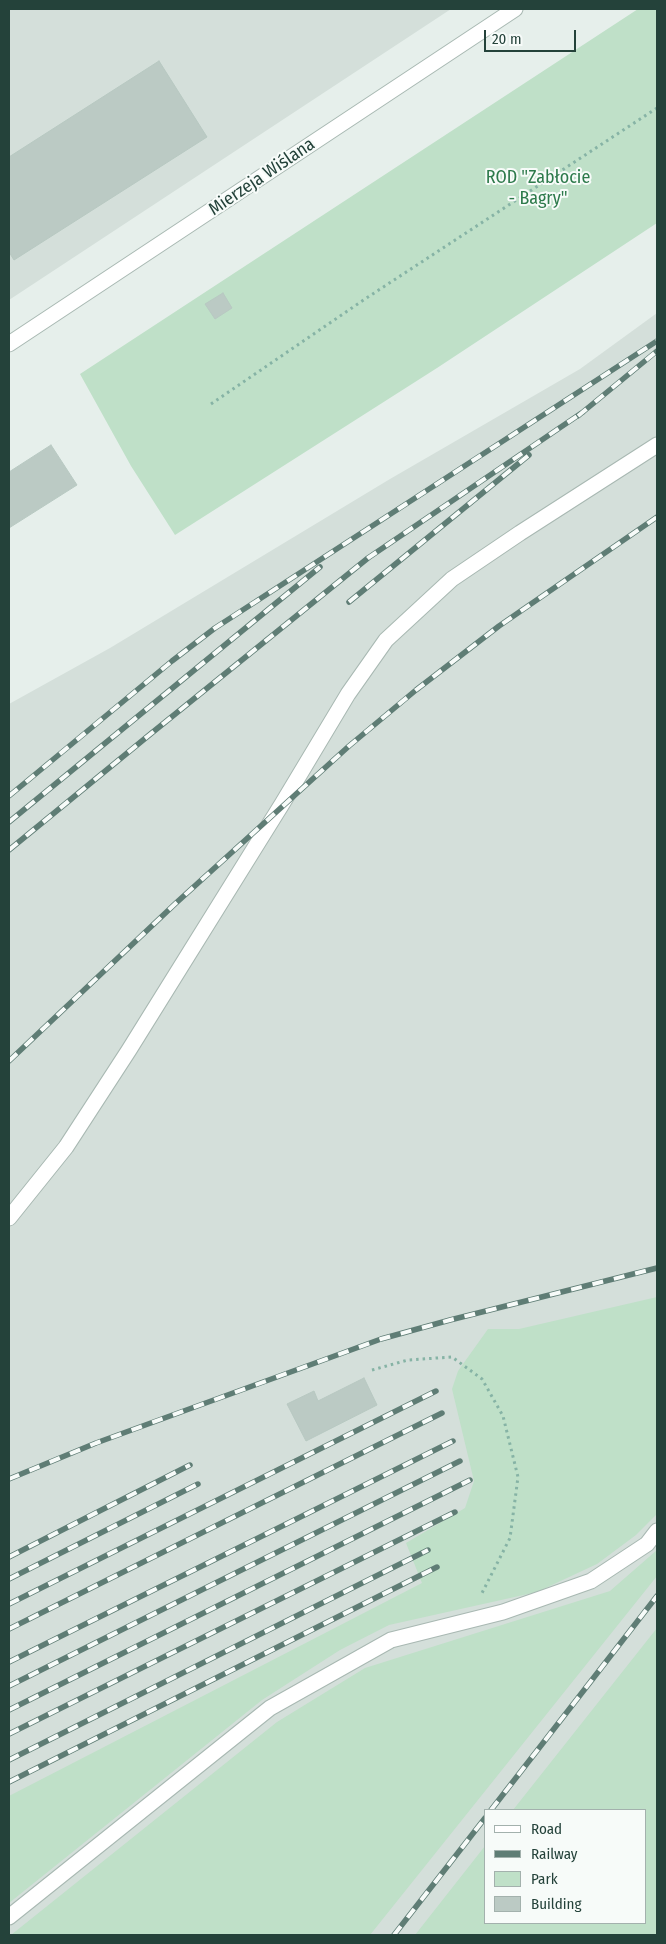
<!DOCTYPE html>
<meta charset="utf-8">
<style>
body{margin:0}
#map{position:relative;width:666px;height:1944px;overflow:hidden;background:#e6efeb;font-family:"Fira Sans Condensed",sans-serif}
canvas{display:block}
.frame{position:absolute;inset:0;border:10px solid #24423a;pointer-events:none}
.legend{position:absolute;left:484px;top:1809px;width:162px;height:115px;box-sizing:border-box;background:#f7fbf9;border:1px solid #a3b1ad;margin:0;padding:6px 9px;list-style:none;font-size:15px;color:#24423a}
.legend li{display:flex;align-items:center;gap:10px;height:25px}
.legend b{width:25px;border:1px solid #a3b1ad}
.scale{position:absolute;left:484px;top:30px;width:92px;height:22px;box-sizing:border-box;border:2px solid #24423a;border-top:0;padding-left:6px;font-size:15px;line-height:18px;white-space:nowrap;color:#24423a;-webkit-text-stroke:4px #f7fbf9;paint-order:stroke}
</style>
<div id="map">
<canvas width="666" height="1944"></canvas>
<div class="frame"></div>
<ul class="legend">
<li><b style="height:6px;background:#fff"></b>Road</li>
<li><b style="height:6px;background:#5f7d75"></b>Railway</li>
<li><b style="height:14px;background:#bfe0c8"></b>Park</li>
<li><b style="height:14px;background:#bbcac4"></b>Building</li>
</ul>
<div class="scale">20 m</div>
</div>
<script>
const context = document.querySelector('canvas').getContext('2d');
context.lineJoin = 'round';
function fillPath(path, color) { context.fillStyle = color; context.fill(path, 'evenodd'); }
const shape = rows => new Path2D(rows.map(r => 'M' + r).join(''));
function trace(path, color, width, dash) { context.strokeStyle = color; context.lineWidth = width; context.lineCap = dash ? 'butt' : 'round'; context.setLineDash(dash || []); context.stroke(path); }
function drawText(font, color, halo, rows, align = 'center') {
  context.font = font + ' "Fira Sans Condensed",sans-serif'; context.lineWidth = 4; context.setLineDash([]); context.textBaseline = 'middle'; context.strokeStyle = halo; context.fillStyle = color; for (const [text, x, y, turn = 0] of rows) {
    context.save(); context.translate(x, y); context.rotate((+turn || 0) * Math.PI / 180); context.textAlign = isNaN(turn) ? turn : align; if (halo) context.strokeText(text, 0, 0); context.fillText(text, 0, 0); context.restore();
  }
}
const built = shape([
 [9,9,451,9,9,300],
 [657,313,657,1935,9,1935,9,704,110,648,390,479,580,369],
 [485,1810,645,1810,645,1923,485,1923]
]);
const green = shape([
 [638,9,657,9,657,223,437,368,175,535,131,466,80,374],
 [657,1297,657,1514,636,1535,597,1564,537,1592,389,1625,340,1650,262,1700,9,1903,9,1796,422,1583,406,1543,465,1508,474,1481,452,1389,458,1371,488,1329,519,1329],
 [657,1550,657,1576,370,1935,11,1935,277,1722,365,1668,610,1591],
 [657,1628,657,1935,415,1935,485,1846,485,1923,645,1923,645,1810,513,1810]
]);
const building = shape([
 [159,61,207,137,14,260,9,252,9,157,159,61],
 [223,293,232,308,215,319,205,304,223,293],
 [51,445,77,485,9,528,9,472,51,445],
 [364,1378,377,1405,306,1441,287,1404,314,1391,318,1401,364,1378]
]);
const path = shape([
 [211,404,365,299,657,108],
 [372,1370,408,1360,452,1357,482,1379,503,1416,518,1477,510,1538,482,1593]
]);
const minor = shape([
 [9,344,515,9],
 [9,1218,66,1147,129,1050,282,804,348,694,386,640,452,579,520,533,657,445],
 [9,1917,270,1708,391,1640,503,1612,591,1581,647,1544,657,1531]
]);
const rail = shape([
 [578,416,657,351],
 [349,602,529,455],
 [9,796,172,661,215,628,657,341],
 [9,822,320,567],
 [9,850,148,736,368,558,583,412],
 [9,1061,176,903,349,746,416,690,499,626,657,517],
 [9,1479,96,1443,381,1339,450,1320,657,1268],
 [9,1557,190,1465],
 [9,1579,198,1484],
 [9,1604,436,1391],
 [9,1629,442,1413],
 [9,1662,453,1441],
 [9,1686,460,1461],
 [9,1710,470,1480],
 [9,1734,455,1512],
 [9,1760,428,1550],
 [9,1782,437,1567],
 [491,1810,657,1596],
 [394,1935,485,1818]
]);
const streetNames = [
 ["Mierzeja Wiślana",262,177,-34]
];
const parkNames = [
 ["ROD \"Zabłocie",538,178],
 ["- Bagry\"",538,199]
];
fillPath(built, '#d4dfda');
fillPath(green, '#bfe0c8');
fillPath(building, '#bbcac4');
trace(building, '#b8c9c2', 1);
trace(minor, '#a8b8b2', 17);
trace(path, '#86b3a5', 3, [2.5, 4]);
trace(minor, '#fff', 15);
trace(rail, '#5f7d75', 5.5);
trace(rail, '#f7fbf9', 4, [11]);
drawText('18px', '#24423a', '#f7fbf9', streetNames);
drawText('18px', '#2d7a4b', '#f7fbf9', parkNames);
</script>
